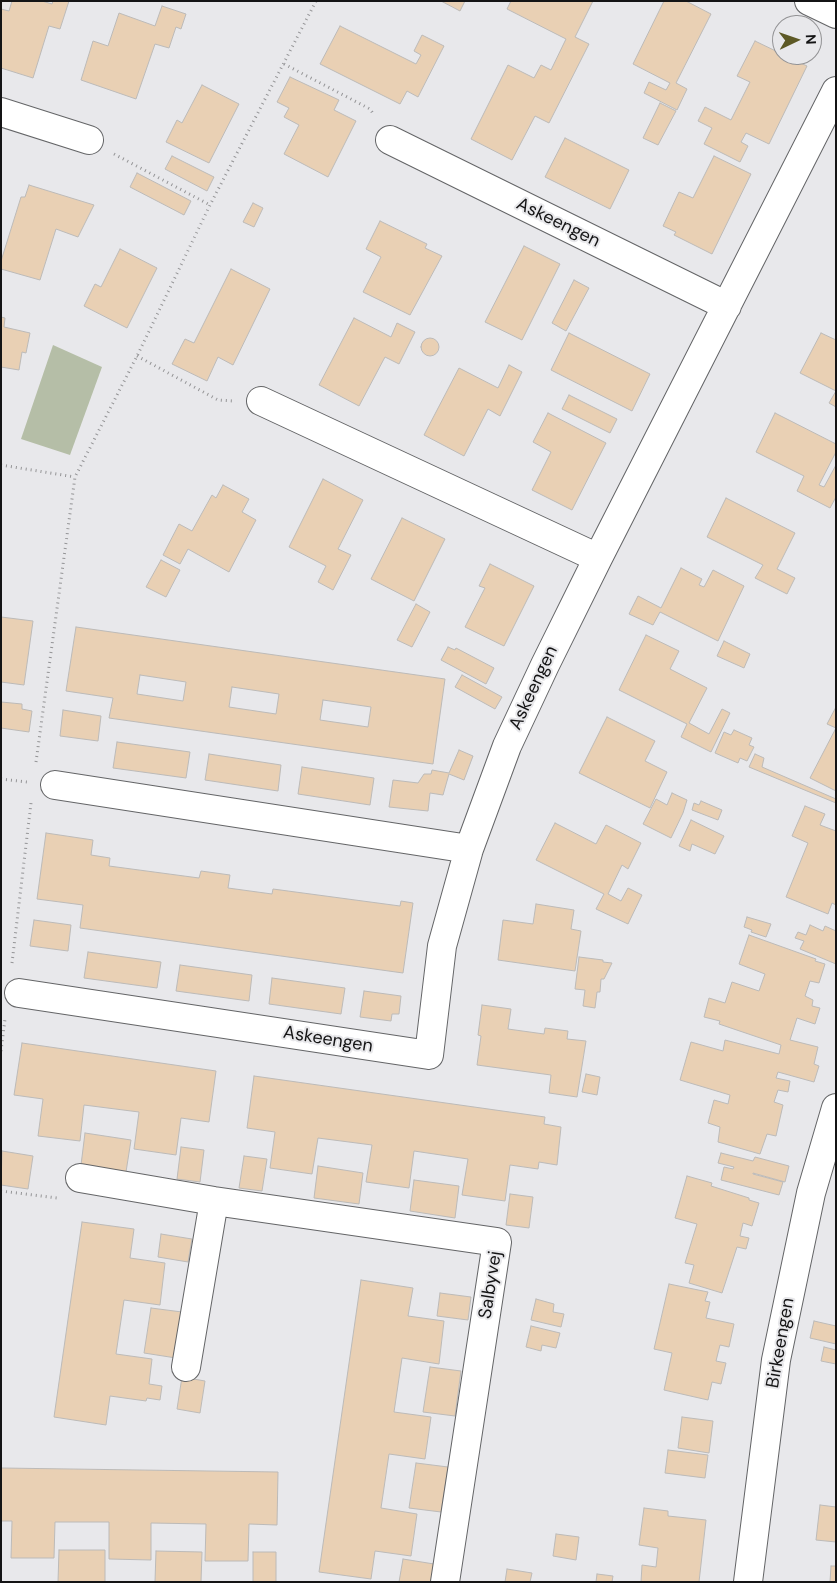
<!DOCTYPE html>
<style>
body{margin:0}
#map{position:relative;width:837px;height:1583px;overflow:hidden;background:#e8e8eb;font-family:"DM Sans",sans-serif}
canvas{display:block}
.frame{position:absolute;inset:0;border:2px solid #141415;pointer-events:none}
.north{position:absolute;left:772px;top:15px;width:50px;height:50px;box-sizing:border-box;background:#e8e8eb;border:1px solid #939395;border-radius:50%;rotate:87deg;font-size:14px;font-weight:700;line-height:20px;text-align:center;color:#141415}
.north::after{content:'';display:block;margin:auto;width:18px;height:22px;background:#5d5925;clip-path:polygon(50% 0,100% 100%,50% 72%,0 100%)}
</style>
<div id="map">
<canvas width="837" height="1583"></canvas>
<div class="frame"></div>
<div class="north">N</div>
</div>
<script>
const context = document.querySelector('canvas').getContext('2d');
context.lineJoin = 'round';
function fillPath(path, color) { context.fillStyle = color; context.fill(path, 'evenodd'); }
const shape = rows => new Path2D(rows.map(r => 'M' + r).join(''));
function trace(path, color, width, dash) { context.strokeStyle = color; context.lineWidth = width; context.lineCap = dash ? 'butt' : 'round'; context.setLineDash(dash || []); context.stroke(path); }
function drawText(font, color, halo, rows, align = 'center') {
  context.font = font + ' "DM Sans",sans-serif'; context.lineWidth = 4; context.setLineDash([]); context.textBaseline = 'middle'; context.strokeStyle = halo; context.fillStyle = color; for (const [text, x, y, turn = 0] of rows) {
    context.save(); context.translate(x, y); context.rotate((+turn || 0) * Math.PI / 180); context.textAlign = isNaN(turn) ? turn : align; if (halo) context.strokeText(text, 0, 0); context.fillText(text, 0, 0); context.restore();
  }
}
const green = shape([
 [53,345,102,367,70,455,21,439]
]);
const building = shape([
 [12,1,42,1,52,4,53,1,69,1,60,29,49,26,33,78,1,68,1,9,9,11,12,1],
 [441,1,465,1,460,11,441,1],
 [511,1,593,1,575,37,589,44,549,123,535,116,512,160,471,139,508,65,534,78,541,65,551,70,566,39,507,9,511,1],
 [664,1,686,1,711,14,676,83,687,89,677,110,644,93,649,82,666,90,670,83,633,64,664,1],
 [162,6,186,14,181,29,176,27,169,48,155,44,136,99,81,80,93,41,108,46,119,13,155,26,162,6],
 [340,26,416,64,421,55,414,51,422,35,444,46,418,97,407,91,400,104,320,64,340,26],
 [755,41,807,66,769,144,746,133,741,142,748,146,740,162,704,144,712,128,698,121,705,107,731,120,750,82,737,76,755,41],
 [290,77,339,100,334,110,356,121,328,177,284,154,299,125,284,117,289,108,277,102,290,77],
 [202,85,239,104,209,163,166,142,177,120,182,123,202,85],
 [660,103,676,111,658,145,643,138,660,103],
 [565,138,629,170,610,209,545,177,565,138],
 [172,156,214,177,207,191,165,169,172,156],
 [714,156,751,174,712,254,674,235,676,232,663,226,679,192,693,198,714,156],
 [137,173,191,201,184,215,130,187,137,173],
 [29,185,94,205,78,237,56,229,40,280,1,269,1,261,21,197,25,197,29,185],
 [253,203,263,208,254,227,243,222,253,203],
 [380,221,427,244,425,248,442,256,410,315,363,292,381,257,366,249,380,221],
 [524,246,560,264,522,340,485,322,524,246],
 [120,249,157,268,127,328,84,306,95,284,101,287,120,249],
 [231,269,270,289,233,365,218,357,207,381,172,364,185,339,194,343,231,269],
 [574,280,589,288,566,331,552,323,574,280],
 [1,317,5,318,4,327,30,333,26,353,22,352,19,370,1,367,1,317],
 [354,318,391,337,397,323,415,332,399,364,385,357,359,406,319,385,354,318],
 [569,333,650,374,632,411,551,370,569,333],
 [821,333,836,340,836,407,829,403,836,391,800,373,821,333],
 '421 347a9 9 0 1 1 18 0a9 9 0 1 1-18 0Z',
 [509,365,522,372,500,416,488,409,464,456,424,435,459,368,498,388,509,365],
 [569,395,617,419,610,433,562,409,569,395],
 [548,413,606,443,572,510,532,490,551,452,533,442,548,413],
 [775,413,836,444,836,452,819,485,824,487,836,465,836,497,830,508,797,491,804,476,756,452,775,413],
 [323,479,363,500,338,549,351,555,333,590,318,582,326,566,289,547,323,479],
 [223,485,249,499,242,512,256,520,229,572,188,549,180,564,163,555,179,524,192,531,212,495,216,498,223,485],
 [726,498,795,533,777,569,795,578,787,594,755,578,763,565,707,537,726,498],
 [402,518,445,539,414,601,371,579,402,518],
 [161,560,180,570,166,597,146,587,161,560],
 [490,564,534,586,504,646,465,627,485,588,479,586,490,564],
 [681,568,702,579,699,585,704,587,713,570,744,586,718,641,660,612,653,625,629,614,638,596,661,608,681,568],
 [416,604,430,612,412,647,397,640,416,604],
 [1,617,33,621,24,685,1,682,1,617],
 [76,627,445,679,433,764,109,718,113,698,66,691,76,627],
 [140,675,186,682,183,701,137,694,140,675],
 [232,687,279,694,276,714,229,707,232,687],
 [323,700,371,707,368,727,320,720,323,700],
 [646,635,679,651,670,669,707,688,689,723,709,734,722,709,730,713,711,752,681,737,687,724,619,690,646,635],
 [724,641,750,654,744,668,717,656,724,641],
 [448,647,455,650,456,648,494,668,486,684,441,660,448,647],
 [462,675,502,697,495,709,455,687,462,675],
 [1,702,22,704,22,709,32,711,29,732,1,728,1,702],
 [836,707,836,728,827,724,836,707],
 [63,710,101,716,98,741,60,736,63,710],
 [607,717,655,741,645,761,667,772,650,808,579,773,607,717],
 [836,728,836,791,810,778,836,728],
 [734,730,752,738,749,745,754,747,747,761,740,758,738,763,715,753,724,732,731,735,734,730],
 [117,742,190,752,186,778,113,768,117,742],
 [459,750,473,756,464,780,449,774,443,795,430,793,428,811,389,807,393,780,418,783,424,774,431,774,432,770,449,773,459,750],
 [209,754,281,765,278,791,205,780,209,754],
 [755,754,764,758,762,767,836,799,836,803,749,767,755,754],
 [302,767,374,778,370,805,298,794,302,767],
 [672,793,687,800,683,813,671,838,643,824,656,799,667,805,672,793],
 [701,801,722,810,718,820,692,810,694,803,699,805,701,801],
 [805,806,825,814,820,825,836,831,836,905,832,903,828,914,786,897,808,843,792,836,805,806],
 [691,820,724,836,715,854,692,844,690,851,679,846,691,820],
 [555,823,596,844,606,825,641,843,628,869,622,865,608,894,621,901,628,888,642,895,628,924,596,909,604,894,536,860,555,823],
 [46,833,93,840,91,855,110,858,109,866,199,878,201,871,230,875,228,888,272,894,273,889,400,906,401,901,413,903,403,973,80,928,83,905,37,899,46,833],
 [536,904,574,910,571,929,581,931,575,971,498,960,503,920,533,924,536,904],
 [747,917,771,924,766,937,751,932,752,930,744,927,747,917],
 [34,920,71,925,68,951,30,946,34,920],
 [810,925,823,931,825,926,836,931,836,964,800,949,804,941,795,938,798,932,806,935,810,925],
 [749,935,816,959,815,961,825,964,819,983,810,981,805,996,813,1000,812,1006,820,1008,815,1024,797,1018,790,1040,818,1047,814,1064,819,1066,814,1082,778,1072,776,1078,790,1081,788,1092,778,1090,774,1102,783,1105,776,1136,767,1134,760,1154,718,1142,720,1127,708,1123,714,1100,728,1104,730,1095,680,1080,691,1042,723,1051,725,1040,779,1054,781,1045,719,1024,720,1021,704,1017,709,998,725,1003,732,982,759,991,765,974,739,964,749,935],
 [88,952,161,962,157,988,84,978,88,952],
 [579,957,603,960,603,962,612,963,604,979,601,979,600,992,597,992,595,1008,583,1006,585,990,575,989,579,957],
 [180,965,252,975,249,1001,176,991,180,965],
 [272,978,345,988,341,1014,269,1004,272,978],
 [364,991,401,996,399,1014,392,1014,391,1021,360,1017,364,991],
 [482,1005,511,1009,508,1029,544,1034,545,1028,568,1031,567,1039,586,1041,577,1097,549,1093,551,1075,477,1065,481,1036,478,1035,482,1005],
 [22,1043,216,1071,209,1122,181,1118,176,1155,134,1149,139,1112,84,1105,80,1141,38,1136,43,1099,14,1095,22,1043],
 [586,1074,600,1077,597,1095,582,1092,586,1074],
 [254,1076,545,1117,544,1124,561,1127,557,1165,539,1162,538,1169,510,1165,505,1201,462,1195,468,1159,414,1151,409,1188,366,1182,372,1145,318,1138,312,1174,270,1168,275,1132,247,1128,254,1076],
 [85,1133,131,1140,126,1172,81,1165,85,1133],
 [181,1147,204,1150,200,1182,177,1179,181,1147],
 [2,1151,33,1156,28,1189,1,1185,2,1151],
 [721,1153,753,1161,755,1157,789,1166,785,1182,753,1173,753,1174,783,1182,779,1195,721,1180,724,1167,733,1169,734,1167,718,1163,721,1153],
 [244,1156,267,1159,262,1191,239,1188,244,1156],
 [318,1166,363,1173,359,1204,314,1198,318,1166],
 [687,1176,712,1183,711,1186,749,1198,749,1200,759,1203,752,1226,743,1223,740,1236,749,1238,746,1249,737,1247,722,1293,689,1283,694,1265,685,1263,697,1224,675,1218,687,1176],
 [414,1180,459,1186,455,1218,410,1211,414,1180],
 [510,1194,533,1197,529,1228,506,1225,510,1194],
 [82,1222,134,1229,130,1258,165,1263,160,1305,124,1300,116,1354,152,1359,149,1384,162,1386,160,1400,147,1398,146,1401,110,1396,106,1425,54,1417,82,1222],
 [161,1234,192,1239,188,1262,158,1257,161,1234],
 [361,1280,413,1288,408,1316,444,1321,439,1364,402,1358,394,1412,431,1417,425,1459,389,1454,381,1508,417,1514,411,1556,375,1551,371,1579,319,1572,361,1280],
 [669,1284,708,1292,705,1301,710,1302,706,1318,734,1324,729,1347,720,1345,716,1361,726,1363,721,1384,712,1382,708,1400,664,1390,672,1353,654,1349,669,1284],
 [440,1293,471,1297,468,1320,437,1316,440,1293],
 [536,1299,554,1304,553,1312,564,1314,561,1327,531,1320,536,1299],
 [151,1308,182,1312,176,1358,144,1353,151,1308],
 [814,1321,836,1326,836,1344,810,1338,814,1321],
 [531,1326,560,1333,556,1348,542,1345,541,1351,526,1347,531,1326],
 [824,1347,836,1350,836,1364,821,1361,824,1347],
 [430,1367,461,1371,455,1416,423,1412,430,1367],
 [182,1377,205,1381,200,1413,177,1409,182,1377],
 [682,1417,713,1421,709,1453,678,1448,682,1417],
 [668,1450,708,1455,705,1478,665,1473,668,1450],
 [416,1463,448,1467,441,1512,409,1508,416,1463],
 [1,1468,278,1472,277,1525,249,1524,248,1561,205,1561,206,1524,151,1523,151,1560,109,1559,109,1522,55,1522,54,1558,11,1558,12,1521,1,1521,1,1468],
 [820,1505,836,1507,836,1542,816,1540,820,1505],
 [644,1508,668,1511,668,1516,706,1520,699,1582,641,1582,642,1565,656,1567,658,1548,639,1545,644,1508],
 [556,1534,579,1537,576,1560,553,1556,556,1534],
 [59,1550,105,1550,105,1582,58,1582,59,1550],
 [156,1551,202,1552,201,1582,155,1582,156,1551],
 [253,1552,276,1552,276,1582,253,1582,253,1552],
 [403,1559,434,1564,431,1582,399,1582,403,1559],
 [831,1566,836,1566,836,1582,830,1582,831,1566],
 [507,1569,532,1573,530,1582,505,1582,507,1569],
 [597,1574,613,1576,612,1582,596,1582,597,1574]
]);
const path = shape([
 [284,64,370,109,374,115],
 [114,154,210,205],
 [137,356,218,400,233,401],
 [1,465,75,477],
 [36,762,75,477,137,356,210,205,316,1],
 [1,779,27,782],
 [12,963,31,803],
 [1,1051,5,1019],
 [1,1191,57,1198]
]);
const minor = shape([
 [809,1,836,14],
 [1,112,89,140],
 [390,140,727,306],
 [261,401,598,558],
 [55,785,469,849],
 [19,993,429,1055,442,946,469,849,507,746,545,665,598,558,836,91],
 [80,1178,214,1201,497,1242,445,1582],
 [186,1367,214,1201],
 [748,1582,776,1360,811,1193,836,1108]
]);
const streetNames = [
 ["Askeengen",558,223,26],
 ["Askeengen",534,688,-65],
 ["Askeengen",328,1040,9],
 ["Salbyvej",491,1285,-81],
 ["Birkeengen",781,1343,-80]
];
fillPath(green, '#b5bea7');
fillPath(building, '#e9d0b4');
trace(building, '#bcbab8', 1);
trace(minor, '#646567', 30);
trace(path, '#949496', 3, [1, 4]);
trace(minor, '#fff', 28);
drawText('18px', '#141415', '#e8e8eb', streetNames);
</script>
